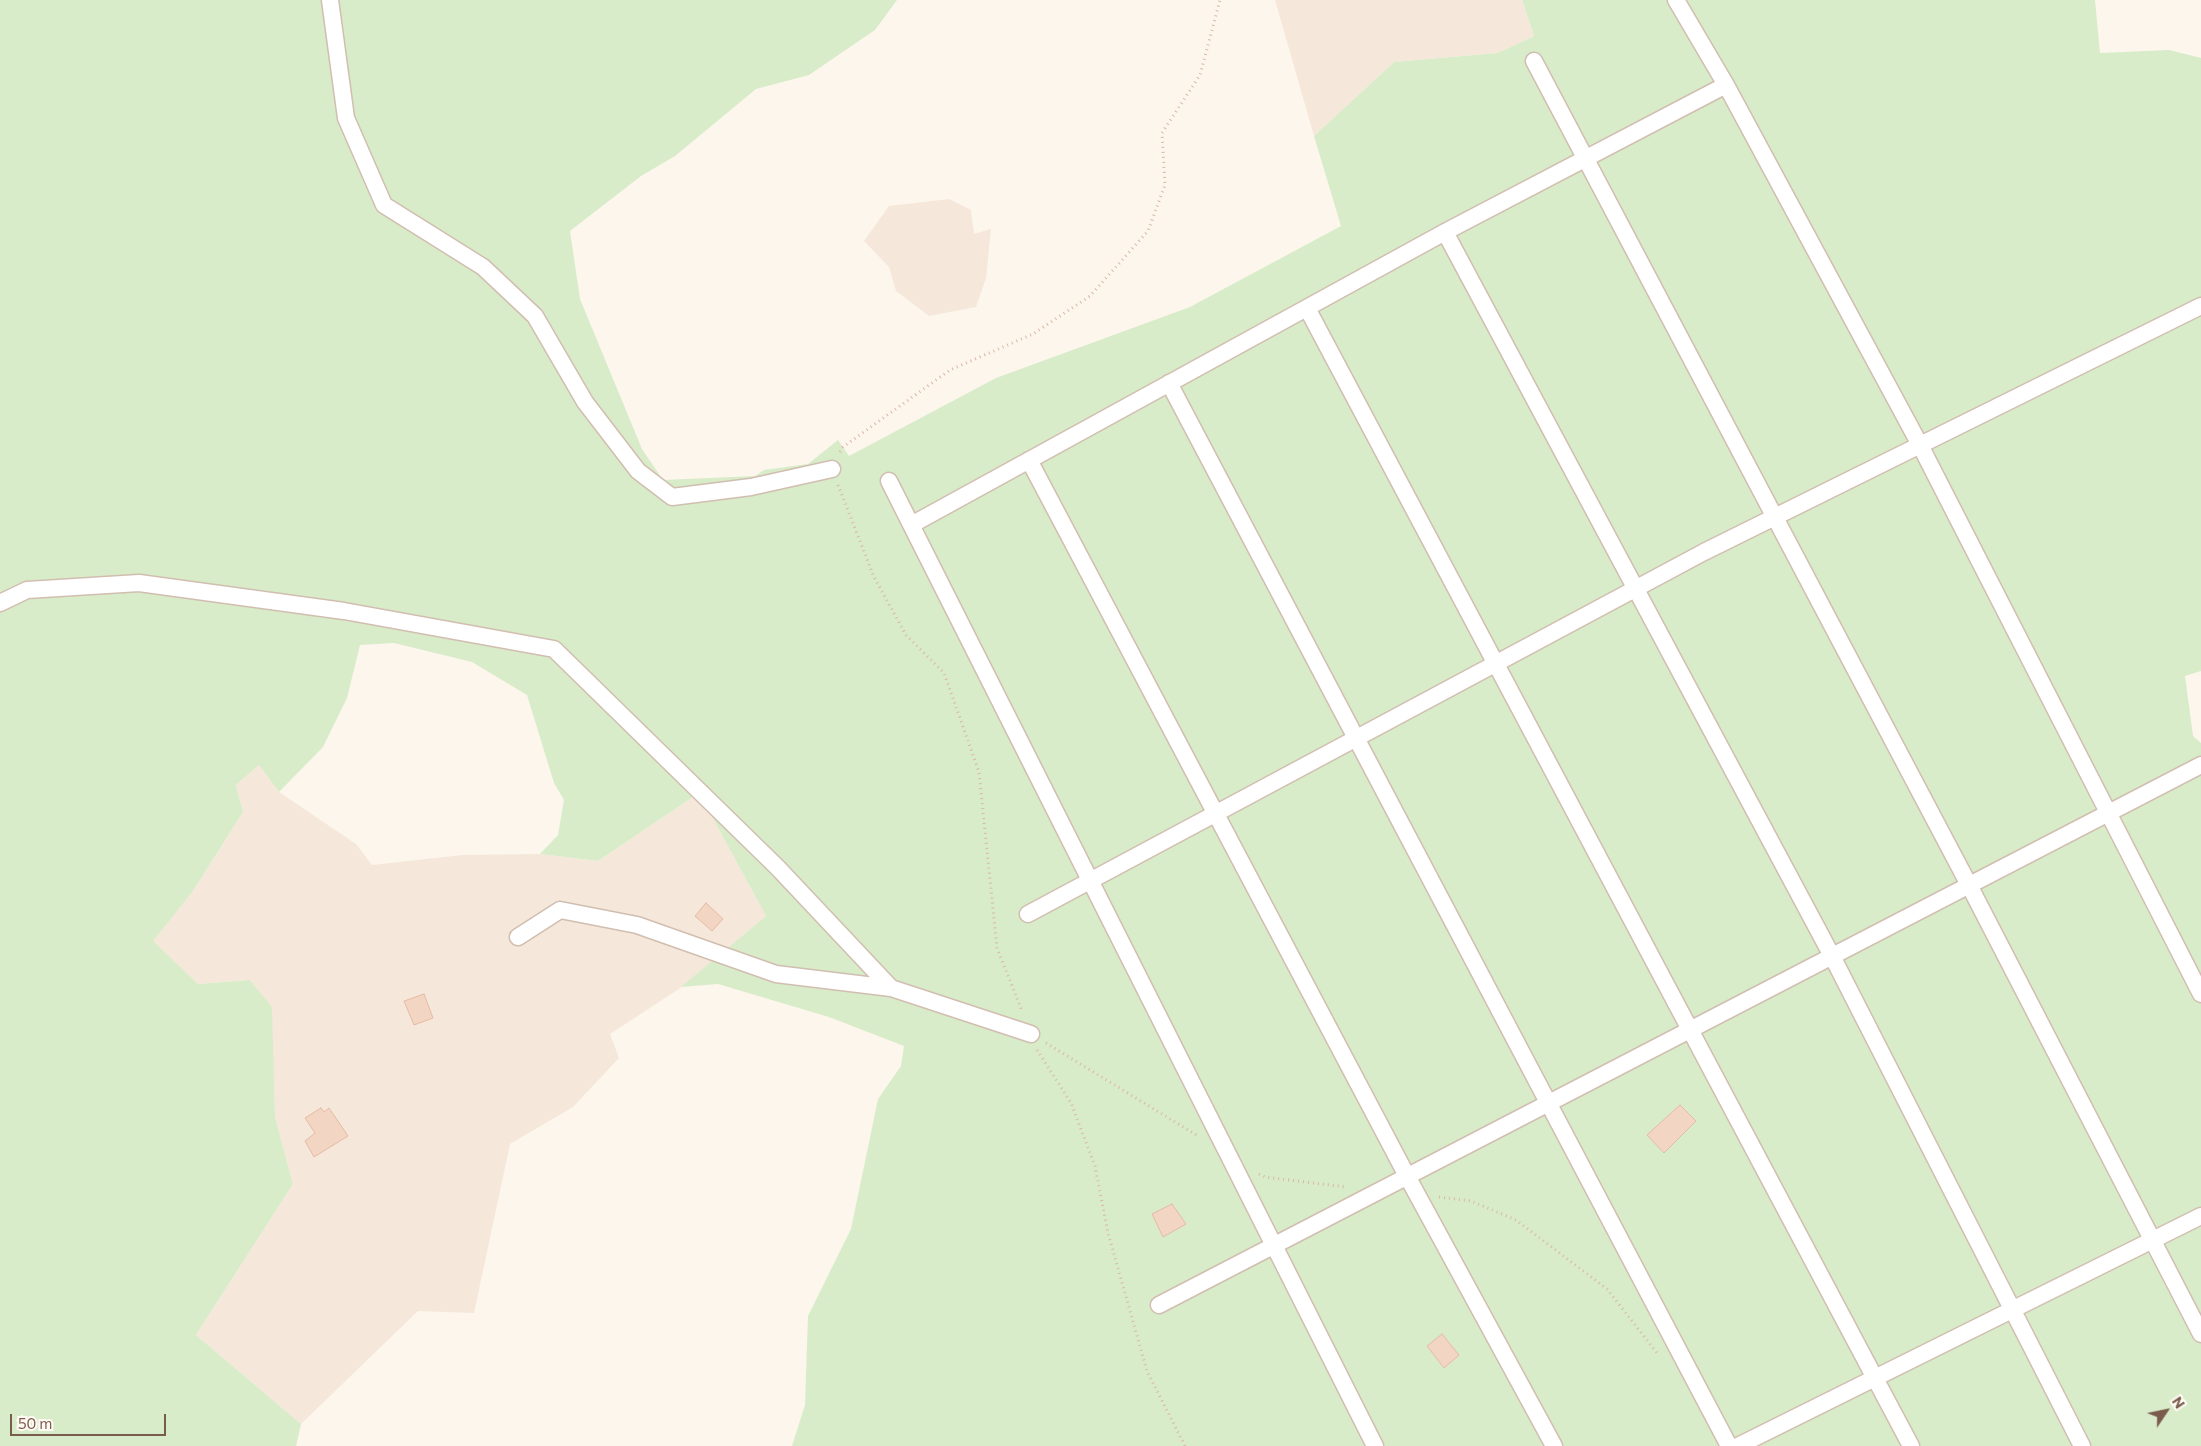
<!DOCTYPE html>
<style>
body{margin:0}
#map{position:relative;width:2201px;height:1446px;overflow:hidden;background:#fdf6ec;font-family:Commissioner,sans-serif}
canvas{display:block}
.north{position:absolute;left:2141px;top:1386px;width:50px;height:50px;-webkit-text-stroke:4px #fffaf3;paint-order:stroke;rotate:56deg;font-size:14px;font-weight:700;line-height:20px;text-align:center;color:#7a5c4d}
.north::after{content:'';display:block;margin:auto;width:18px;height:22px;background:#7a5c4d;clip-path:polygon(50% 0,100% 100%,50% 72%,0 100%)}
.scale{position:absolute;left:10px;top:1414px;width:156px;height:22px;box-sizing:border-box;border:2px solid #7a5c4d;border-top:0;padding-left:6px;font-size:15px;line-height:18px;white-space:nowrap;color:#7a5c4d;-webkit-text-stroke:4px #fffaf3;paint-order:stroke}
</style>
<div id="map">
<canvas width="2201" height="1446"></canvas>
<div class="north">N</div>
<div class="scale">50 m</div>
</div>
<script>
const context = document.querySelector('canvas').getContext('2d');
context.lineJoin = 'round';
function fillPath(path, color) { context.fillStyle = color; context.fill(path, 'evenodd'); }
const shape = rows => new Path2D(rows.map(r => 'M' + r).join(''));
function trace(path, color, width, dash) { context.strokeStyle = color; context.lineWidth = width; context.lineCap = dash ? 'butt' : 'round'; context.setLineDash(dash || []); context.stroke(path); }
const residential = shape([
 [1275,0,1522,0,1534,36,1498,53,1394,62,1314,136],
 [949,199,971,210,974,234,991,229,986,278,976,307,929,316,896,291,889,267,864,241,889,206],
 [259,765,279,792,356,844,372,865,462,855,540,854,598,861,699,793,766,916,682,987,610,1034,619,1058,573,1107,510,1144,474,1313,418,1311,301,1424,196,1335,293,1184,275,1117,271,1007,250,980,198,984,152,941,193,891,243,812,236,785]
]);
const green = shape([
 [0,0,897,0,875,30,809,75,756,89,675,156,641,176,570,231,580,299,642,449,663,480,755,476,764,470,808,464,838,440,849,456,996,378,1190,307,1341,226,1314,136,1394,62,1498,53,1534,36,1522,0,2095,0,2100,53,2169,50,2201,58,2201,671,2185,676,2193,736,2201,743,2201,1446,792,1446,805,1405,808,1316,851,1229,878,1099,901,1066,904,1046,829,1017,718,984,681,987,766,916,699,793,598,861,540,854,558,835,564,800,554,783,527,695,472,662,394,643,360,645,347,698,323,747,279,792,259,765,236,785,243,812,193,891,153,941,198,984,250,980,272,1007,275,1117,293,1184,196,1335,301,1424,296,1446,0,1446]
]);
const building = shape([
 [706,903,723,919,712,931,695,916,706,903],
 [424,994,433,1018,414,1025,404,1001,424,994],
 [1680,1105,1696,1121,1664,1153,1647,1135,1680,1105],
 [321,1108,324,1112,329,1108,348,1136,314,1157,305,1141,315,1133,305,1118,321,1108],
 [1172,1204,1186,1224,1163,1237,1152,1214,1172,1204],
 [1442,1334,1459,1355,1444,1368,1427,1346,1442,1334]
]);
const path = shape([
 [840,452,843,447,950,370,1033,334,1090,296,1148,231,1165,185,1162,133,1200,75,1220,0],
 [838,485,874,577,906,635,944,673,979,772,997,948,1022,1011],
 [1046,1043,1198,1136],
 [1037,1050,1071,1103,1095,1166,1108,1233,1147,1371,1185,1446],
 [1259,1174,1265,1177,1346,1187],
 [1439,1197,1471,1201,1516,1220,1607,1289,1657,1353]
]);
const minor = shape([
 [330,0,346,118,384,205,483,267,535,316,585,402,638,471,672,497,751,487,832,469],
 [1676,0,1726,85,1920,445,2201,994],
 [1534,61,1969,885,2201,1334],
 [1445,232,1832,956,2082,1446],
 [1307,308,1911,1446],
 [1169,383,1729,1446],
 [1029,460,1407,1176,1554,1446],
 [889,481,1375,1446],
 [911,525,1445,232,1726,85],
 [0,603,27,590,139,583,344,611,554,649,778,868,891,988,1031,1034],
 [1028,914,1704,552,2201,306],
 [518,937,560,910,637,925,776,974,891,988],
 [1159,1305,2201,765],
 [1738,1446,2201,1216]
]);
fillPath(residential, '#f5e8da');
fillPath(green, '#d8ecc9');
fillPath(building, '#f3d5c3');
trace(building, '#e6bba3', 1);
trace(minor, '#d1beb0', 19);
trace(path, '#d9b8a5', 3, [1, 4]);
trace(minor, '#fff', 16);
</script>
